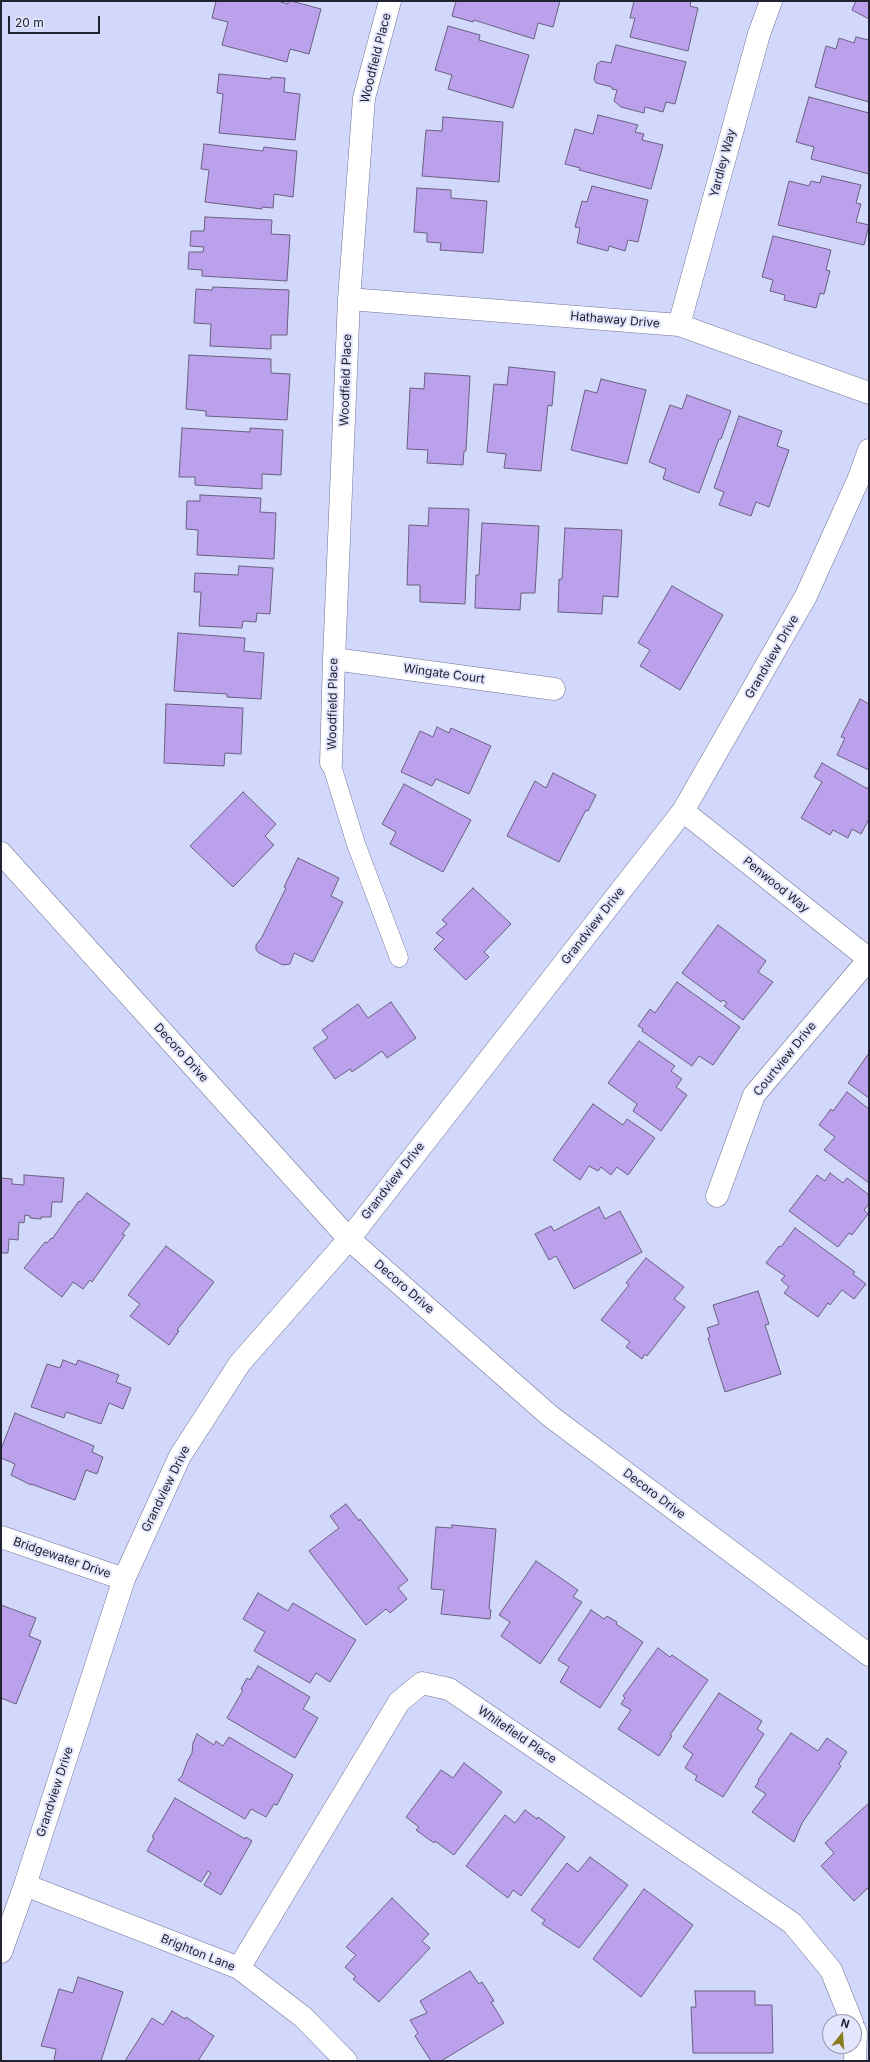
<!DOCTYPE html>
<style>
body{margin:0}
#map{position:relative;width:870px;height:2062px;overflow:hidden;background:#d2d7fc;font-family:Inter,sans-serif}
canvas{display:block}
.frame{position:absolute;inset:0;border:2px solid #212330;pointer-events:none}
.north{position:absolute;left:822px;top:2014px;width:40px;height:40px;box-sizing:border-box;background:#e2e5fb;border:1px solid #9597aa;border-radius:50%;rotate:17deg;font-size:11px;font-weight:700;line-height:16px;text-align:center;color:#212330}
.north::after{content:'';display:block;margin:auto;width:14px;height:18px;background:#887a1f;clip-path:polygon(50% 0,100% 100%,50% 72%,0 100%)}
.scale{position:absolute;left:8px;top:16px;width:92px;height:18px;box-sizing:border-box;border:2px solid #212330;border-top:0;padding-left:5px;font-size:12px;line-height:14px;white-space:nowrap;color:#212330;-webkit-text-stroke:3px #e2e5fb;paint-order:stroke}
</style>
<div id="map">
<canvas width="870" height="2062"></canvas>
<div class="frame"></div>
<div class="north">N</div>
<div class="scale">20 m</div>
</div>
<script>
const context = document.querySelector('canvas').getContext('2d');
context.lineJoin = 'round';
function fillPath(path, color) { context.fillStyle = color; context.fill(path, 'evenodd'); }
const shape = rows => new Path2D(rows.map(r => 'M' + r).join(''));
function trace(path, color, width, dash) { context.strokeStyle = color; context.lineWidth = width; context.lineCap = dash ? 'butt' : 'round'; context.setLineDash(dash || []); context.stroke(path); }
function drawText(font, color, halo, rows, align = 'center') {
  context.font = font + ' Inter,sans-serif'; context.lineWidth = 4; context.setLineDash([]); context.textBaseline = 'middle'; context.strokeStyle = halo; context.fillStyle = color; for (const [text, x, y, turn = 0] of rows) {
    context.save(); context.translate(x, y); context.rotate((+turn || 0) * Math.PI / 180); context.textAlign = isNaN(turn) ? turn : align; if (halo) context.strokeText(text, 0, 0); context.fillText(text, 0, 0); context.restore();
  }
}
const building = shape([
 [216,1,278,1,288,4,288,1,291,1,321,9,309,54,290,49,287,62,222,45,228,22,212,18,216,1],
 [456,1,560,1,553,27,538,23,534,39,474,20,473,22,452,16,456,1],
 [634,1,691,1,690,6,698,8,688,51,630,37,635,18,630,18,634,1],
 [856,1,869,1,869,19,852,10,856,1],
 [448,26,480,35,479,40,529,55,513,108,448,89,452,75,435,70,448,26],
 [856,37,869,40,869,102,815,87,826,46,836,49,839,38,854,43,856,37],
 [616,45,686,62,675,104,666,102,663,112,645,107,644,113,621,107,614,101,617,90,612,89,612,87,596,83,594,79,597,64,601,61,611,63,616,45],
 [219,74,271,79,271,77,285,78,284,92,300,94,295,140,219,133,223,94,217,93,219,74],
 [809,97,869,113,869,174,811,159,814,147,796,142,809,97],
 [598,115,638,125,635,132,644,134,642,140,663,145,651,189,579,170,580,168,565,164,575,129,593,134,598,115],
 [443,117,503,122,499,182,422,176,426,130,442,131,443,117],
 [204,144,263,151,264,147,297,151,293,197,274,194,273,208,262,207,262,209,205,202,209,170,201,169,204,144],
 [822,176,861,185,856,203,861,204,856,222,869,225,864,245,778,225,789,181,809,186,811,181,820,183,822,176],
 [592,186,648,200,638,242,628,240,625,251,609,246,608,251,577,243,580,228,575,227,582,201,587,202,592,186],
 [417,188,451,190,451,198,487,201,483,253,440,250,441,243,427,242,427,233,414,232,417,188],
 [205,217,272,220,271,234,290,235,287,281,202,276,202,270,188,269,189,252,203,252,204,247,190,246,191,231,204,231,205,217],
 [773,236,831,250,826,270,830,271,824,294,820,293,816,308,784,300,785,295,770,291,773,280,762,277,773,236],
 [213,287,289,290,287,335,271,335,271,349,210,346,211,324,194,323,196,289,212,290,213,287],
 [189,355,271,359,271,373,290,374,287,420,206,416,206,411,186,409,189,355],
 [509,367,555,372,552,406,548,405,541,471,504,468,506,454,487,452,494,384,507,385,509,367],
 [425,373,470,376,466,451,464,451,463,465,427,463,428,450,407,449,410,388,424,389,425,373],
 [601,379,646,390,627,464,571,450,585,390,597,393,601,379],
 [687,395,731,411,721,439,719,439,699,493,663,479,666,469,649,462,670,405,682,409,687,395],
 [739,416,782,431,777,446,789,450,769,507,756,502,751,516,719,505,724,492,714,488,739,416],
 [182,428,250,432,250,428,283,430,281,475,262,474,262,489,195,485,195,477,179,477,182,428],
 [200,495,261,498,260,512,276,513,274,559,197,555,198,530,186,529,187,501,200,501,200,495],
 [429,508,469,509,465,604,420,602,420,585,407,585,409,525,428,526,429,508],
 [482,523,539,526,535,593,521,593,520,610,475,608,476,575,479,575,482,523],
 [565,528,622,530,618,597,603,596,602,614,558,612,559,579,562,579,565,528],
 [239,566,273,568,270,614,257,613,256,622,243,621,242,628,199,626,201,592,194,592,195,573,238,575,239,566],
 [672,586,723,615,680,690,640,666,650,650,638,643,672,586],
 [178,633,245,638,244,651,264,653,261,699,227,697,227,694,174,691,178,633],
 [860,699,869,704,869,770,837,755,845,738,841,737,860,699],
 [166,704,243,708,241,754,225,753,224,766,164,763,166,704],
 [437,727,449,733,451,728,491,746,469,794,436,779,432,786,401,772,420,731,433,737,437,727],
 [822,763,866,788,869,788,869,819,861,834,852,829,848,838,833,830,830,835,801,818,822,782,814,777,822,763],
 [553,773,596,795,588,811,586,810,559,862,507,836,535,781,546,788,553,773],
 [404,784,471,820,443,872,390,844,396,832,382,824,404,784],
 [243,792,276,824,265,836,274,845,233,887,190,846,243,792],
 [298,858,339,878,331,896,343,902,313,962,294,953,290,964,283,965,259,953,256,950,256,945,262,937,286,888,284,887,298,858],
 [473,888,511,924,484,952,489,957,466,980,434,949,444,939,436,933,447,924,442,920,473,888],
 [718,925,766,961,758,972,773,982,743,1020,724,1006,727,1003,723,1000,721,1002,682,973,718,925],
 [677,982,740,1027,713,1065,699,1056,692,1066,642,1031,643,1029,638,1026,650,1009,655,1013,677,982],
 [391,1002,416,1038,387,1058,382,1051,352,1072,350,1069,335,1079,313,1048,328,1038,322,1030,358,1004,368,1018,391,1002],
 [639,1041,675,1066,671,1071,682,1079,676,1087,687,1095,661,1131,633,1111,637,1104,608,1083,639,1041],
 [869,1053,869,1098,848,1083,869,1053],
 [847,1092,869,1109,869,1183,824,1150,835,1137,819,1125,831,1109,833,1111,847,1092],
 [593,1104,623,1125,627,1119,655,1138,628,1175,617,1167,611,1175,601,1167,598,1171,589,1166,580,1180,553,1160,593,1104],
 [830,1173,843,1183,847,1178,869,1195,869,1204,864,1210,868,1214,852,1235,849,1233,838,1247,789,1211,817,1175,825,1181,830,1173],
 [24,1175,64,1178,62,1202,52,1202,51,1217,41,1217,41,1219,30,1218,30,1216,25,1215,24,1223,19,1222,18,1240,9,1239,8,1253,1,1253,1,1178,12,1179,12,1184,24,1185,24,1175],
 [87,1193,130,1224,122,1234,125,1235,92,1282,90,1280,83,1289,73,1282,62,1297,24,1268,45,1242,47,1243,51,1238,52,1239,79,1201,80,1202,87,1193],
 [599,1207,605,1219,620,1211,642,1252,574,1289,556,1256,549,1260,535,1234,551,1226,554,1231,599,1207],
 [795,1228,855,1272,853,1274,866,1284,854,1299,842,1290,830,1305,828,1303,818,1317,784,1293,789,1287,781,1280,785,1276,766,1263,779,1246,781,1247,795,1228],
 [166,1246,214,1282,177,1330,179,1331,169,1345,130,1316,140,1304,128,1295,166,1246],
 [646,1258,684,1287,674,1299,685,1307,647,1356,645,1354,642,1359,626,1347,630,1342,601,1320,629,1285,626,1283,646,1258],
 [758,1291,769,1324,765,1325,781,1374,725,1392,708,1338,710,1337,707,1328,719,1324,713,1305,758,1291],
 [63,1360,76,1365,78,1360,119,1375,116,1382,131,1388,123,1409,109,1403,101,1424,66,1412,64,1418,31,1407,47,1364,60,1368,63,1360],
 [15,1413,94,1446,92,1452,103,1457,97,1474,86,1470,75,1500,31,1484,31,1485,11,1475,15,1464,1,1458,1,1449,15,1413],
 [346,1504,359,1521,360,1519,408,1580,398,1588,407,1599,390,1613,386,1609,366,1625,309,1551,339,1528,330,1516,346,1504],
 [452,1525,496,1529,489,1609,491,1610,490,1619,441,1614,444,1590,431,1589,436,1527,452,1528,452,1525],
 [536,1561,578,1590,573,1597,582,1602,540,1664,501,1636,510,1622,499,1615,536,1561],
 [258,1593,288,1611,293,1603,356,1640,330,1682,316,1673,310,1683,254,1651,265,1632,243,1619,258,1593],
 [1,1605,36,1618,29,1636,41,1641,16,1704,1,1698,1,1605],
 [591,1610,604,1619,607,1616,617,1622,616,1624,643,1642,600,1708,560,1682,569,1667,558,1660,591,1610],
 [658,1648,670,1657,672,1655,708,1680,670,1735,672,1736,659,1756,618,1729,631,1710,621,1704,625,1698,623,1696,658,1648],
 [258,1666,310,1697,303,1709,318,1718,295,1758,227,1718,243,1690,241,1689,247,1678,250,1680,258,1666],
 [719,1693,762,1721,757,1729,764,1734,723,1797,695,1780,697,1776,685,1768,693,1754,683,1747,719,1693],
 [791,1733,818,1751,827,1738,847,1752,839,1764,841,1766,802,1823,794,1842,752,1812,766,1794,755,1787,759,1781,758,1780,791,1733],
 [197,1734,214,1745,216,1741,223,1746,229,1737,293,1775,277,1805,274,1804,266,1817,251,1809,245,1819,178,1780,182,1776,187,1762,192,1753,193,1743,197,1734],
 [464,1763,502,1792,454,1855,435,1841,434,1843,416,1830,419,1827,406,1817,441,1770,453,1778,464,1763],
 [175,1798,245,1839,246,1837,252,1841,221,1895,204,1885,211,1873,208,1871,201,1882,147,1851,154,1838,152,1837,175,1798],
 [869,1803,869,1887,854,1901,821,1866,834,1853,825,1843,869,1803],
 [525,1810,537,1819,538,1817,565,1837,521,1896,513,1890,508,1898,466,1866,505,1815,515,1823,525,1810],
 [590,1857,628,1885,579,1948,542,1924,545,1920,531,1910,567,1863,578,1872,590,1857],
 [644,1889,693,1925,641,1997,593,1959,644,1889],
 [392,1898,429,1934,422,1941,430,1948,379,2002,353,1979,356,1977,345,1967,356,1955,346,1947,392,1898],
 [470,1971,479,1984,482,1982,494,2001,491,2002,504,2023,441,2061,431,2061,415,2036,418,2033,410,2020,427,2013,420,2001,470,1971],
 [78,1977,123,1992,101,2061,54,2061,56,2049,41,2046,59,1989,73,1993,78,1977],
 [695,1991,755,1991,755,2005,772,2005,773,2053,693,2053,691,2007,696,2007,695,1991],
 [172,2011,185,2019,186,2017,214,2036,198,2061,125,2061,152,2018,163,2025,172,2011]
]);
const lane = shape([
 [331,763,356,844,399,958]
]);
const street = shape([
 [349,299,679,325,869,393],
 [679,325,759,34,771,1],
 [334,659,554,689],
 [331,763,334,659,349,299,364,98,390,1],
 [683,811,869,959,754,1095,717,1196],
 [1,1537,124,1579],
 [25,1885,239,1968,303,2017,346,2061],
 [239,1968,399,1702,422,1683,449,1689,792,1923,831,1970,852,2022],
 [854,2028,856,2033,855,2061]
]);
const secondary = shape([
 [1,853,349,1239,550,1416,869,1655],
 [1,1952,25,1885,124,1579,180,1456,240,1363,349,1239,683,811,806,596,859,478,869,450]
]);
const streetNames = [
 ["Woodfield Place",376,58,-76],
 ["Yardley Way",723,163,-75],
 ["Hathaway Drive",615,320,5],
 ["Woodfield Place",346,380,-88],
 ["Grandview Drive",772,657,-60],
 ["Wingate Court",444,674,8],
 ["Woodfield Place",333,704,-89],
 ["Penwood Way",776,885,39],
 ["Grandview Drive",593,926,-52],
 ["Decoro Drive",181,1053,48],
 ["Courtview Drive",785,1059,-51],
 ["Grandview Drive",393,1181,-52],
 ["Decoro Drive",404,1287,41],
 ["Grandview Drive",166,1489,-64],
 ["Decoro Drive",654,1494,37],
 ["Bridgewater Drive",62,1558,19],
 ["Whitefield Place",517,1735,34],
 ["Grandview Drive",55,1792,-72],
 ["Brighton Lane",198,1953,22]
];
fillPath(building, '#bba1eb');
trace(building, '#6a607f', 1);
trace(lane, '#707495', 19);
trace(street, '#707495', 23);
trace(secondary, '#707495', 23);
trace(lane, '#fff', 18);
trace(street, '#fff', 22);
trace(secondary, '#fff', 22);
drawText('12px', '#212330', '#e2e5fb', streetNames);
</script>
